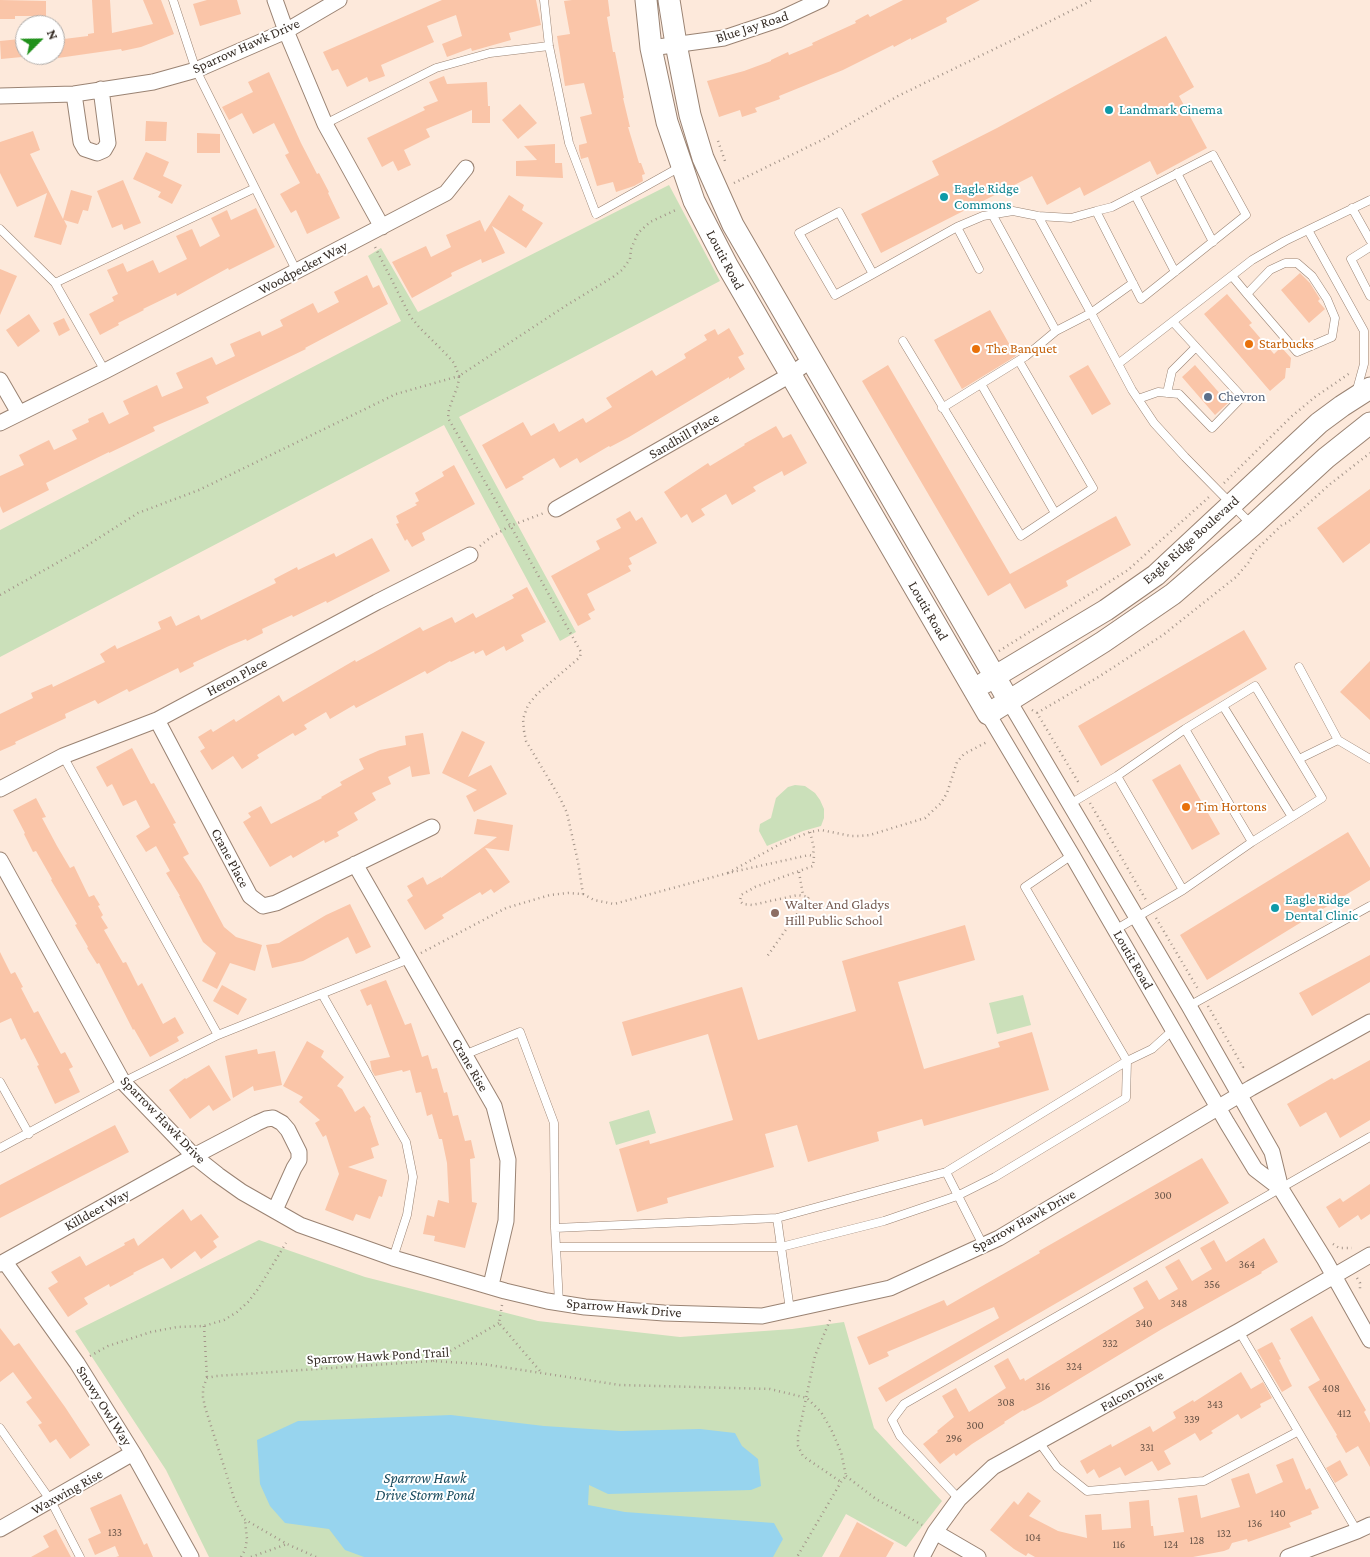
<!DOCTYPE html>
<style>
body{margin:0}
#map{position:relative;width:1370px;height:1557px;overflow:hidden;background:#fde9db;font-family:"Crimson Pro",serif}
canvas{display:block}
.north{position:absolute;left:15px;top:15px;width:50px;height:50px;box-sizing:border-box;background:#fff;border:1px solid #afaba8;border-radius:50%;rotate:67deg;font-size:14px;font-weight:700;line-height:20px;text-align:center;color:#362d26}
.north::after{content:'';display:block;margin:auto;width:18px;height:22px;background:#20911b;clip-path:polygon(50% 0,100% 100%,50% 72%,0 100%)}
</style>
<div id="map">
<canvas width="1370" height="1557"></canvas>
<div class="north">N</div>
</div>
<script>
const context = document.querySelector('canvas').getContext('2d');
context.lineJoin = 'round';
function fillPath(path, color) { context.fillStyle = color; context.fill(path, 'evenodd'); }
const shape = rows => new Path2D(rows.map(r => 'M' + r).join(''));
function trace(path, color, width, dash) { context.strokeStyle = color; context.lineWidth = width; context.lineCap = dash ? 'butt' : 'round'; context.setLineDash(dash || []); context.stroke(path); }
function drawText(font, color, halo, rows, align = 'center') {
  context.font = font + ' "Crimson Pro",serif'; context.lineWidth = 4; context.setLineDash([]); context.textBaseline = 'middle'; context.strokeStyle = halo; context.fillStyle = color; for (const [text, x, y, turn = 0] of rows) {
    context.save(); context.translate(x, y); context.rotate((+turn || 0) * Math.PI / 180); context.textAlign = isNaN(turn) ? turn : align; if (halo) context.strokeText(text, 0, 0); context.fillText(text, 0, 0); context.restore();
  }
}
const green = shape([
 [669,185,720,281,459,417,576,632,560,641,444,425,0,657,0,530,401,321,368,256,381,248,418,312],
 [795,785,805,786,815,793,820,800,824,809,824,818,821,826,803,831,767,846,759,831,760,824,771,818,776,798,788,787],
 [1023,995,1031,1025,997,1034,989,1003],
 [649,1110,656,1133,616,1145,609,1122],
 [259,1240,365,1277,538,1321,680,1337,792,1329,844,1322,874,1428,942,1501,906,1547,846,1514,822,1557,209,1557,166,1470,75,1331]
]);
const water = shape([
 [451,1415,544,1426,621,1431,700,1429,735,1433,742,1446,758,1459,761,1486,751,1490,608,1494,589,1485,588,1505,625,1512,774,1523,783,1539,773,1557,364,1557,345,1550,329,1529,285,1523,270,1506,260,1484,257,1440,298,1421]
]);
const building = shape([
 [0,0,46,1,46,16,15,16,15,19,0,19],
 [92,0,110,0,112,33,153,24,143,0,161,0,174,34,141,47,122,51,121,49,58,58,56,40,88,36,88,34,94,33],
 [207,0,237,0,241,14,200,26,193,4],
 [442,0,536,0,541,25,509,33,511,40,472,51,471,48,447,57,442,44,462,36,456,15,427,26,434,42,381,65,385,76,369,82,367,77,347,87,338,69,332,71,323,52],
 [572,0,608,0,610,16,607,17,613,52,615,52,624,98,623,98,630,127,628,127,639,163,641,163,645,174,642,175,643,181,634,186,616,192,613,182,597,186,588,157,581,159,579,150,579,145,587,143,580,117,592,114,584,83,565,86,557,36,570,34,564,1],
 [903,0,980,0,946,18,947,22,911,40,911,38,894,47,893,45,843,70,779,96,780,99,755,108,757,112,742,117,740,110,719,117,707,81,744,71,771,61,771,60,788,52,789,55,813,45,812,43,856,23,855,21,868,14,870,17],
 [1166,36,1194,87,1179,96,1207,148,1157,175,1150,161,1084,196,1080,187,1047,205,1032,176,881,253,861,214,939,175,932,161,997,128],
 [20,39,22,57,1,59,0,41],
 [269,72,301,143,317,174,319,173,329,192,328,193,340,218,307,234,296,210,291,213,280,194,300,183,285,155,289,153,274,123,253,134,242,113,229,120,222,107,253,92,248,82],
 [444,76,447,84,487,82,488,106,490,106,490,123,472,123,472,110,426,129,430,137,404,150,411,165,398,171,393,161,382,167,367,138,425,110,423,107,438,101,429,82],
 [520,104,537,123,518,139,502,120],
 [146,121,167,122,166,141,145,141],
 [33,131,40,150,30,154,63,219,71,190,92,196,88,211,83,210,78,224,64,220,67,226,61,245,34,237,47,193,17,207,0,173,0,142],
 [197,133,220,134,220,153,197,153],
 [555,144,555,163,562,163,563,178,516,176,516,161,537,160,524,146],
 [146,152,169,162,163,176,182,185,172,204,158,197,161,192,133,179],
 [123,180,141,223,124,230,122,224,112,228,97,191],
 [509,195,524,205,522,210,543,223,526,248,492,226,505,253,482,263,481,259,451,273,452,276,412,298,392,262,426,246,431,257,451,247,446,235,480,220,485,232],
 [256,208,275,247,229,270,228,268,177,296,176,293,143,309,144,310,118,323,119,325,100,335,89,314,114,301,112,297,118,294,107,270,123,263,127,272,153,260,159,273,187,259,176,236,192,229,200,247,220,236,211,218,227,210,231,220],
 [0,269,17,276,0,315],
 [1300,273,1310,283,1320,299,1318,301,1325,309,1309,323,1281,290],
 [367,275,373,288,379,285,388,304,305,348,306,349,206,397,209,403,153,427,155,431,109,453,109,452,46,483,49,490,3,513,0,506,0,476,24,465,19,455,49,440,54,450,77,439,72,430,89,422,88,419,103,412,109,424,129,414,123,401,157,385,162,397,183,388,176,373,212,357,216,365,235,356,230,344,260,331,262,336,283,326,280,320,313,303,318,313,339,302,334,292],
 [1227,294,1252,323,1249,325,1274,354,1281,347,1291,358,1290,368,1286,368,1285,378,1270,391,1204,314],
 [990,310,1016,356,962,389,934,340],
 [29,314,40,331,18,347,6,330],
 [64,318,70,330,59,336,53,323],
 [729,328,744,354,738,357,745,369,729,379,729,377,629,437,610,447,609,446,580,463,577,458,560,468,554,458,522,477,524,479,506,489,482,445,523,422,531,436,554,423,559,432,583,418,586,423,612,407,606,398,652,370,656,376,686,358,684,354,707,340,704,335,715,329,718,335],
 [888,365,1010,574,1116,516,1131,545,1066,581,1068,586,1025,609,1010,583,988,596,862,381],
 [1088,365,1111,404,1092,415,1069,376],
 [1195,365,1228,403,1215,415,1182,377],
 [776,426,783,438,791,434,807,463,784,476,782,471,753,487,756,491,732,505,726,494,701,509,705,515,692,523,687,514,681,518,664,492,708,463,710,466,745,445,744,444],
 [454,465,475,504,422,533,425,540,412,547,407,539,405,541,396,524,399,523,396,516,417,505,415,503,419,501,415,493,444,476,442,472],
 [1370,489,1370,543,1343,563,1317,528],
 [630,511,636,521,642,517,657,543,629,558,632,564,628,566,631,571,587,594,595,610,588,614,591,619,578,626,551,576,600,549,596,541,621,528,616,519],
 [372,538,390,571,327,603,326,601,293,617,292,615,262,629,263,633,247,641,246,639,229,646,193,663,194,666,180,673,178,668,129,692,127,689,98,704,95,700,65,714,66,718,15,742,16,744,0,751,0,714,33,698,31,693,52,684,53,687,105,662,100,654,115,645,117,649,161,629,158,622,171,616,176,626,199,615,201,620,276,583,274,579,297,567,298,570,334,553,336,557],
 [527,587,546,622,521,635,524,641,506,651,504,646,486,656,483,650,475,654,474,651,451,662,450,661,427,674,425,671,356,708,354,705,330,719,326,712,304,725,307,729,295,736,293,733,257,755,259,758,242,769,233,756,212,770,200,751,205,748,198,737,211,729,213,732,234,719,236,722,279,695,283,702,355,660,356,662,373,653,420,627,423,631,452,617,455,623,473,613,476,618,514,598,512,595],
 [1244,630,1267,669,1101,766,1078,726],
 [1370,661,1370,720,1340,692],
 [462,731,485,742,468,777,491,765,507,794,474,812,466,796,477,790,442,773],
 [423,733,430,774,412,777,410,766,388,777,391,784,372,793,376,800,354,813,358,820,337,832,339,836,325,843,324,840,293,858,291,855,270,867,243,822,251,817,248,813,261,806,271,824,322,798,321,797,342,785,340,782,364,769,359,759,380,750,406,745,405,736],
 [132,748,151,784,154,783,176,823,173,824,189,854,183,857,201,884,224,927,236,937,262,945,255,971,230,963,217,989,202,981,216,953,203,942,179,896,180,896,166,873,170,871,156,846,146,852,136,836,150,827,136,800,123,806,112,784,107,787,96,767],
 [1180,764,1220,834,1192,850,1152,780],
 [36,798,46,817,42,818,57,846,70,868,74,866,89,897,94,895,100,905,98,906,103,915,101,917,108,928,104,930,123,963,126,962,138,986,142,983,163,1024,175,1017,184,1033,177,1037,179,1041,150,1057,134,1029,133,1030,99,963,97,964,87,948,88,947,75,925,77,924,51,880,52,879,36,851,33,852,24,834,25,833,13,810],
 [477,819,513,825,509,851,485,848,510,882,494,893,491,889,482,895,480,892,442,915,444,918,425,930,407,900,413,896,407,886,423,877,427,885,441,877,441,878,497,837,474,834],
 [1348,832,1370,868,1370,880,1207,980,1180,935],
 [350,904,371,947,356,954,348,937,303,961,272,968,266,945,279,943,326,915],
 [965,925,975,960,898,982,924,1069,1000,1047,998,1042,1032,1032,1049,1090,924,1126,922,1119,877,1132,879,1141,808,1162,797,1125,765,1134,774,1167,667,1198,668,1203,637,1212,619,1149,649,1140,650,1144,733,1120,708,1034,632,1056,622,1022,742,987,758,1040,856,1011,842,961],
 [0,952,11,974,15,972,23,987,21,988,34,1013,38,1011,61,1054,65,1052,73,1067,69,1069,80,1092,55,1104,37,1066,39,1065,25,1038,21,1040,11,1018,0,1023],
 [1370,955,1370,982,1312,1016,1299,993],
 [386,980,405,1025,411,1023,422,1057,428,1055,432,1069,437,1068,444,1093,447,1092,453,1116,458,1115,465,1141,471,1140,475,1158,470,1159,472,1202,477,1203,465,1248,434,1241,435,1236,423,1234,427,1215,434,1217,438,1200,449,1203,447,1163,442,1139,439,1139,432,1114,427,1116,421,1092,416,1093,410,1070,403,1072,402,1070,375,1076,372,1071,370,1061,390,1057,371,1004,367,1006,360,990],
 [222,985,247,999,238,1015,213,1001],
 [307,1041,324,1051,321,1057,344,1077,337,1086,342,1089,355,1112,364,1106,371,1117,370,1118,379,1145,371,1148,374,1158,348,1167,387,1180,382,1197,379,1196,370,1219,356,1214,353,1221,325,1210,339,1174,326,1135,323,1137,315,1123,320,1120,299,1102,303,1097,283,1086],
 [257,1049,258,1054,275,1051,282,1085,254,1091,253,1086,233,1098,225,1056],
 [1370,1060,1370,1120,1340,1138,1326,1112,1300,1127,1287,1104,1332,1078,1334,1080],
 [209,1065,231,1100,213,1111,209,1105,190,1119,169,1090,185,1078,186,1079],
 [115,1125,129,1152,0,1218,0,1185],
 [1202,1158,1229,1203,886,1402,878,1388,999,1318,994,1307,887,1352,889,1356,869,1365,857,1337,944,1300,947,1306,1040,1253,1039,1251],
 [1370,1184,1370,1214,1361,1220,1358,1215,1339,1228,1326,1207,1340,1198,1343,1202],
 [183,1209,191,1221,201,1214,219,1237,213,1241,217,1247,201,1259,195,1251,171,1269,163,1258,133,1273,134,1274,110,1287,109,1284,84,1298,88,1304,68,1317,48,1288,58,1282,51,1272,80,1256,86,1266,125,1245,124,1243,134,1238,138,1246],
 [1264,1238,1278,1262,1261,1272,1262,1273,1162,1329,1041,1402,1024,1411,1023,1410,1004,1422,1005,1423,972,1444,956,1456,954,1453,940,1464,923,1444,938,1432,937,1431,954,1417,942,1396,956,1388,969,1412,1006,1388,994,1366,1008,1358,1020,1380,1024,1378,1025,1381,1144,1308,1133,1288,1147,1280,1159,1300,1178,1289,1165,1267,1179,1259,1192,1281,1212,1269,1200,1248,1214,1240,1226,1262],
 [1312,1316,1366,1410,1364,1412,1370,1423,1370,1467,1358,1446,1346,1453,1336,1436,1337,1435,1308,1387,1320,1380,1290,1329],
 [0,1328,14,1346,19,1343,65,1407,90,1445,70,1459,56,1439,50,1443,38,1425,42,1423,26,1402,32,1398,13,1372,0,1382],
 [1272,1342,1281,1359,1279,1360,1292,1386,1282,1392,1257,1350],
 [1241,1372,1251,1389,1263,1382,1272,1398,1260,1404,1261,1407,1241,1419,1238,1414,1211,1431,1213,1433,1200,1441,1195,1433,1164,1451,1171,1464,1158,1471,1152,1461,1125,1476,1120,1467,1099,1478,1094,1469,1087,1474,1080,1461,1111,1444,1112,1447,1150,1426,1153,1432,1176,1418,1173,1412,1193,1400,1194,1402],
 [1293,1458,1306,1490,1310,1488,1319,1508,1311,1511,1312,1514,1289,1523,1291,1527,1248,1542,1247,1539,1232,1543,1229,1549,1224,1551,1193,1557,1035,1557,1028,1553,1026,1556,1014,1549,990,1530,1014,1501,1018,1505,1028,1492,1041,1501,1029,1516,1058,1531,1087,1538,1085,1515,1101,1514,1102,1530,1131,1528,1129,1502,1149,1500,1151,1526,1153,1526,1154,1536,1184,1532,1178,1498,1197,1495,1201,1518,1240,1507,1231,1479,1249,1473,1256,1494,1283,1482,1276,1465],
 [1340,1460,1348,1475,1335,1483,1326,1468],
 [121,1494,144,1545,147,1543,153,1557,116,1557,119,1556,115,1546,95,1555,88,1539,101,1533,90,1508],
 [857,1522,894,1543,886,1557,839,1557],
 [56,1529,71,1557,31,1557,49,1547,43,1536]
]);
const path = shape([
 [718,141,725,161],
 [734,183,824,139,898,96,1021,36,1092,0],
 [1224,483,1292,416,1315,397,1350,373],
 [480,546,491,537,510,526,544,513],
 [0,595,80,550,138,513,199,490,396,394,459,376,454,363,448,356,419,327,410,316,374,245],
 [999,651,1128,570,1209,497],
 [1032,710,1037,713,1080,785],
 [1037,713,1100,676,1163,635,1236,577,1249,562,1254,552,1283,524,1287,523,1329,485,1370,453],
 [1090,803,1146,900],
 [810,832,814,848,813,855],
 [799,872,803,895],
 [728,873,780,844,810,832,821,830,851,836,859,836,870,835,925,818,941,803,947,793,957,762,964,754,987,742],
 [583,894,594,900,614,904,728,873,809,855,814,856,813,866,755,887,741,895,740,901,743,904,752,905,798,895,809,897,766,958],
 [1156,918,1198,989],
 [421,953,506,908,550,895,568,893,583,894,578,862,567,813,560,798,526,741,524,731,523,719,528,705,537,694,580,657,581,652,514,532,448,418,449,409,458,385,459,376,567,305,613,277,622,270,630,259,631,249,638,233,650,222,678,209],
 [1208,1006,1243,1067,1242,1069],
 [1333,1244,1339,1248,1352,1248],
 [1357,1278,1360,1283,1360,1292],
 [502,1305,499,1323,540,1371],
 [830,1320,815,1356,798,1436,798,1446,803,1456,841,1482],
 [204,1326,207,1378],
 [90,1356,108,1346,151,1332,177,1327,204,1326,224,1320,237,1312,248,1302,258,1289,286,1243],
 [433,1361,499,1323],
 [846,1476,876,1499,922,1525],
 [241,1557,245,1550,247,1539,245,1520],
 [251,1557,287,1544],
 [316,1557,287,1544,244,1519,234,1498,205,1407,203,1397,203,1388,207,1378,216,1376,432,1361,482,1364,620,1385,770,1389,807,1398,821,1412,831,1429,841,1452,846,1476,841,1482,797,1557]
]);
const lane = shape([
 [173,0,196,70,297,272],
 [544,0,549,46,569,143,596,214,680,167],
 [325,124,436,68,490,53,549,46],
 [1177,173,1213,242],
 [1135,195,1175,272],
 [1352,208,1370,240],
 [992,214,1056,331],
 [1038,216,1091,313,1133,283],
 [957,227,983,216,1013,211,1038,216,1071,218,1096,211,1112,207,1213,155,1246,215,1141,299,1096,211],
 [0,229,55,283,105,371],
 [1308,230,1364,331,1364,364,1356,393],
 [1370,247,1351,259,1370,296],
 [873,274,839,212,799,233,835,295,873,274,957,227,979,269],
 [1232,276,1247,294,1297,352,1332,337,1335,318,1327,299,1312,276,1297,263,1285,263,1270,270,1247,294],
 [55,283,255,188],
 [903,341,1021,536,1093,488,1019,361],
 [1118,364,1252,260,1285,241,1370,200],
 [981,384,1055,513],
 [1167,393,1172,371,1196,347],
 [1138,399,1158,392,1179,394,1212,428,1242,397,1173,322],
 [942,408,1026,356,1056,331,1091,313,1132,390,1154,423,1185,457,1251,524],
 [1299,667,1338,740],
 [1223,706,1292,817],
 [1185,729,1252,842],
 [63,756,218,1035],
 [1299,759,1338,740,1370,759],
 [1117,776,1183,890],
 [1070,804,1117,776,1185,729,1255,686,1322,798,1252,842,1183,890,1115,930],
 [322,994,406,1142,413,1177,407,1215,393,1258],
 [1189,1006,1370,906],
 [464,1055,520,1032,554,1123,555,1228,777,1218,946,1172,1127,1061,1152,1049,1173,1030],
 [0,1082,29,1134],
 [0,1148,123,1082,218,1035,409,959],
 [946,1172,983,1245],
 [777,1218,790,1310],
 [555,1228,559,1303],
 [556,1247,781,1247,884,1221,957,1196,995,1177,1126,1098,1127,1061,1025,887,1072,855],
 [1239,1331,1357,1531],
 [0,1428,51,1501,80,1557],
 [1039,1442,1057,1467,1087,1491,1204,1481,1297,1432],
 [959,1499,900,1436,892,1420,904,1404,1370,1137]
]);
const street = shape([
 [275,0,286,31,325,124,382,227],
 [651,48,724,38,778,20,821,0],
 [74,94,81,142,85,149,97,153,104,150,108,143,101,89],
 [0,96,74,94,153,82,196,70,286,31,339,0],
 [0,380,19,413],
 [0,423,105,371,446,193,466,168],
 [556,509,790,375,811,360],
 [1009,701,1189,1006,1272,1152,1281,1189,1325,1260,1370,1340],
 [988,714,1072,855,1227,1123,1255,1169,1281,1189],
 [157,720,250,896,263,906,276,903,432,827],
 [0,789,63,756,157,720,377,602,470,555],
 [0,860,123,1082,194,1156,218,1175,242,1192,300,1225,393,1258,505,1291,547,1301,585,1307,664,1313,762,1316,890,1288,999,1238,1251,1088,1370,1022],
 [355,864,494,1106,508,1160,506,1221,491,1285],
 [5,1262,77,1363,133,1453,191,1557],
 [0,1264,194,1156,257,1123,266,1119,273,1118,282,1123,288,1130,299,1152,299,1160,294,1168,275,1210],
 [0,1529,133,1453],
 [935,1532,978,1557],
 [922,1557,935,1532,959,1499,993,1467,1239,1331,1370,1255],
 [1288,1557,1357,1531,1370,1525]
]);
const secondary = shape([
 [646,0,651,48,667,122,694,201,727,265,988,714,1103,642,1173,594,1253,525,1326,458,1370,423],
 [669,0,676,44,690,115,703,158,733,225,1009,701],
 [984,683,1106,610,1156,575,1319,423,1342,406,1370,388]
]);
const markers = [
 [1109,110,5,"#0f9aa8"],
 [944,197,5,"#0f9aa8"],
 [1249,344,5,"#e8710a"],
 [976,349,5,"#e8710a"],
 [1208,397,5,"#5c6f8a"],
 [1186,807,5,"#e8710a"],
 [1275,908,5,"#0f9aa8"],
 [775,913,5,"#8d6e63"]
];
const numberNames = [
 ["300",1163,1196],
 ["364",1247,1265],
 ["356",1212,1285],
 ["348",1179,1304],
 ["340",1144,1324],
 ["332",1110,1344],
 ["324",1074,1367],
 ["316",1043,1387],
 ["408",1331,1389],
 ["308",1006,1403],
 ["343",1215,1405],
 ["412",1344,1414],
 ["339",1192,1420],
 ["300",975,1426],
 ["296",954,1439],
 ["331",1147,1448],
 ["140",1278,1514],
 ["136",1255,1524],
 ["133",115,1533],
 ["132",1224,1534],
 ["104",1033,1538],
 ["128",1197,1541],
 ["116",1119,1545],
 ["124",1171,1545]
];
const streetNames = [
 ["Blue Jay Road",752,27,-18],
 ["Sparrow Hawk Drive",246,46,-24],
 ["Loutit Road",725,260,62],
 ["Woodpecker Way",303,268,-28],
 ["Sandhill Place",684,436,-30],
 ["Eagle Ridge Boulevard",1191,540,-42],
 ["Loutit Road",928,611,60],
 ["Heron Place",237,677,-28],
 ["Crane Place",230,858,62],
 ["Loutit Road",1133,960,60],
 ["Crane Rise",470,1065,60],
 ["Sparrow Hawk Drive",163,1120,46],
 ["Killdeer Way",97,1210,-29],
 ["Sparrow Hawk Drive",1024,1221,-29],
 ["Sparrow Hawk Drive",624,1308,5],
 ["Sparrow Hawk Pond Trail",378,1356,-3],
 ["Falcon Drive",1132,1391,-29],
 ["Snowy Owl Way",104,1406,58],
 ["Waxwing Rise",67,1492,-29]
];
const cultureNames = [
 ["Landmark Cinema",1119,110],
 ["Eagle Ridge",954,189],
 ["Commons",954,205],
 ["Eagle Ridge",1285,900],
 ["Dental Clinic",1285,916]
];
const foodNames = [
 ["Starbucks",1259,344],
 ["The Banquet",986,349],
 ["Tim Hortons",1196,807]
];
const serviceNames = [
 ["Chevron",1218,397]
];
const educationNames = [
 ["Walter And Gladys",785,905],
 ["Hill Public School",785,921]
];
const waterNames = [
 ["Sparrow Hawk",425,1478],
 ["Drive Storm Pond",425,1495]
];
fillPath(green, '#cbe0ba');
fillPath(water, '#97d4ee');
fillPath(building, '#fac5a8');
trace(lane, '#9a8373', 9);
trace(street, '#9a8373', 17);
trace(secondary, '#9a8373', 23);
trace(path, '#a4958a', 2.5, [1, 4]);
trace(lane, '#fff', 8);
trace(street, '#fff', 15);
trace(secondary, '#fff', 21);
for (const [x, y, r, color] of markers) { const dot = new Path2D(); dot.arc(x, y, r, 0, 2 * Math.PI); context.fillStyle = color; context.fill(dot); trace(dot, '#fff', 2); }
drawText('11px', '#675346', null, numberNames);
drawText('14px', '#362d26', '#fff', streetNames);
drawText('14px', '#0d838f', '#fff', cultureNames, 'left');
drawText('14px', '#c56008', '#fff', foodNames, 'left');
drawText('14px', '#4e5e75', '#fff', serviceNames, 'left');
drawText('14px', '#785e54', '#fff', educationNames, 'left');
drawText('italic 15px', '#194b5e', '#fff', waterNames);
</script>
